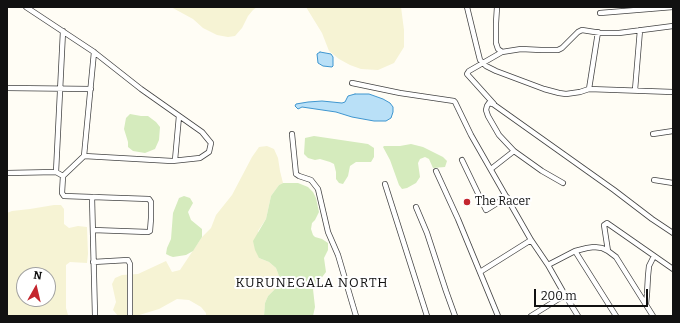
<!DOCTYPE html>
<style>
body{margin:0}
#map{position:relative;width:680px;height:323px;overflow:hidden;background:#fffdf5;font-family:Bitter,serif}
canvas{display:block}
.frame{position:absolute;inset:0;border:8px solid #111;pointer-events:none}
.north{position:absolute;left:16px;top:267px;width:40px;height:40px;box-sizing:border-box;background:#fff;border:1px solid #a0a0a0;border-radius:50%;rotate:8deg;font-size:11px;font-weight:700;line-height:16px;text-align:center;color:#111}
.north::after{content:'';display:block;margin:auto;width:14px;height:18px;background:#c4262e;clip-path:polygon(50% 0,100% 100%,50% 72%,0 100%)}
.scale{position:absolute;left:534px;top:289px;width:114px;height:18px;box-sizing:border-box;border:2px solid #111;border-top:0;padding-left:5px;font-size:12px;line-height:14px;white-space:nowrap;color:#111;-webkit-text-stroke:3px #fff;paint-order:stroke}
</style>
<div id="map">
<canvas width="680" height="323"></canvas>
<div class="frame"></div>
<div class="north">N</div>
<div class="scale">200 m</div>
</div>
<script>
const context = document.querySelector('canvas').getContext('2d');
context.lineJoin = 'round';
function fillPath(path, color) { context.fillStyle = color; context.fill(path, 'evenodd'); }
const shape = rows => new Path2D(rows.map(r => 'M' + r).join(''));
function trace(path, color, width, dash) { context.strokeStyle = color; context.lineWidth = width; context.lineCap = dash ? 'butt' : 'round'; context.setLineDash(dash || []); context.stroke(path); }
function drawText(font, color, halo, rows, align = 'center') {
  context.font = font + ' Bitter,serif'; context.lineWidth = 4; context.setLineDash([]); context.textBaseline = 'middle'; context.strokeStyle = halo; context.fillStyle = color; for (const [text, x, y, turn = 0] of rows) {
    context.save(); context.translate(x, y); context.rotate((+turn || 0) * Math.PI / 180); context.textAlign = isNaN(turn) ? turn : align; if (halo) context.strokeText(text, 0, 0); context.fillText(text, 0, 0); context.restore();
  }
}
const farmland = shape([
 [171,7,257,7,253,10,248,16,242,28,235,36,228,37,217,35,203,28,193,19],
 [306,7,401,7,404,30,404,47,394,63,378,70,361,69,350,65,339,59,329,51,322,33],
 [267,146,274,149,278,158,280,171,283,183,279,185,271,196,266,219,258,231,259,258,269,262,276,268,279,276,277,287,268,296,265,303,264,316,206,316,206,313,201,307,189,300,177,299,159,309,136,316,118,316,113,310,116,302,112,284,115,278,122,275,138,274,166,261,172,272,180,270,202,237,211,228,216,215,232,195,252,157,259,147],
 [54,205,61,205,64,209,64,224,69,228,78,226,87,227,88,254,87,263,70,262,66,265,66,308,68,315,71,316,7,316,7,213,12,211,30,209],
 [24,275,48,275,48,299,24,299]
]);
const green = shape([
 [130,114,141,116,148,116,156,122,160,127,159,140,155,149,145,153,133,151,128,147,128,142,124,129,126,118],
 [314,136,368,144,374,148,374,157,371,162,356,162,350,166,348,176,343,184,339,183,336,179,336,172,334,164,330,162,320,159,315,160,308,158,304,154,305,138],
 [411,144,423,147,443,157,447,161,445,167,433,168,429,159,425,157,420,159,418,163,420,177,416,183,407,188,402,189,399,185,390,160,383,147,384,146,400,146],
 [283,183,298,183,308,187,313,192,316,198,319,212,315,220,312,223,311,229,313,235,315,237,322,239,328,243,328,250,324,258,326,272,313,289,315,307,313,316,264,316,265,303,268,296,277,287,279,276,276,268,269,262,259,258,255,250,253,241,266,219,271,196,279,185],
 [184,196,190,198,193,203,188,212,191,220,202,229,202,237,193,251,186,255,173,257,170,256,166,254,167,248,171,239,173,213,179,198]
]);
const water = shape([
 [320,52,331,54,333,57,333,66,332,67,323,66,318,63,317,54,320,52],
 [355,94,369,94,383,99,390,103,393,107,393,112,391,118,386,121,374,121,352,117,336,112,302,107,298,109,295,106,296,104,308,102,322,101,342,103,345,102,348,96,355,94]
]);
const street = shape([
 [467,7,477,48,480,60,486,66,496,71,544,89,559,93,566,94,580,92,589,89,673,92],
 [497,7,496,23,496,43,498,49,502,52,521,49,541,50,558,50,562,48,578,32,582,30,601,33,619,33,673,26],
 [600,13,673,7],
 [352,83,400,93,454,101,455,102,471,135,531,240,548,265,565,295,578,316],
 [7,88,91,89],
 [589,89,598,32],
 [635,90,640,30],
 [494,104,467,74,469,71,502,52],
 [292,134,296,174,299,176,311,180,318,189,328,232,338,255,356,316],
 [653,134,673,131],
 [84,156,94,52],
 [175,160,179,116],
 [462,160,486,210,507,197],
 [491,169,514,151],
 [436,171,458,219,498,316],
 [56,172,63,31],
 [7,173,56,172,63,176,84,156,172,161,200,158,209,152,211,143,202,132,141,89,94,52,26,7],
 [63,176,62,193,64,196,92,197,95,316],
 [654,180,673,183],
 [563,183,542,171,514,151,499,135,488,116,486,110,487,106,489,103,493,104,614,190,652,219,673,233],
 [385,184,427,316],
 [92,197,149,199,151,202,151,218,150,231,148,232,93,230],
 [416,207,427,233,446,291,455,316],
 [575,251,587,248,594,247,602,248,608,251,616,257,653,316],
 [608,251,604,225,607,223,673,269],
 [93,262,128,260,130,264,130,316],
 [548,265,575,251,616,316],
 [480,272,531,240],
 [646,304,647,294,648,276,649,266,654,256],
 [531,316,565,295]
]);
const markers = [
 [467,202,4,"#c4262e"]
];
const poiNames = [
 ["The Racer",475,202]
];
const neighbourhoodNames = [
 ["KURUNEGALA NORTH",312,283]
];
fillPath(farmland, '#f6f3d4');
fillPath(green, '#d5ebbd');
fillPath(water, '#b9e0f7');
trace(water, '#3f96cf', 1);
trace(street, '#444', 6);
trace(street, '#fff', 4.5);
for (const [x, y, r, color] of markers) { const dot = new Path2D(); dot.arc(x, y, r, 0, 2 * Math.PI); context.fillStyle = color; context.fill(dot); trace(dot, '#fff', 1.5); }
drawText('12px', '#111', '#fff', poiNames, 'left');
context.letterSpacing = '1px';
drawText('13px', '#111', '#fff', neighbourhoodNames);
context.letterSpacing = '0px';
</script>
